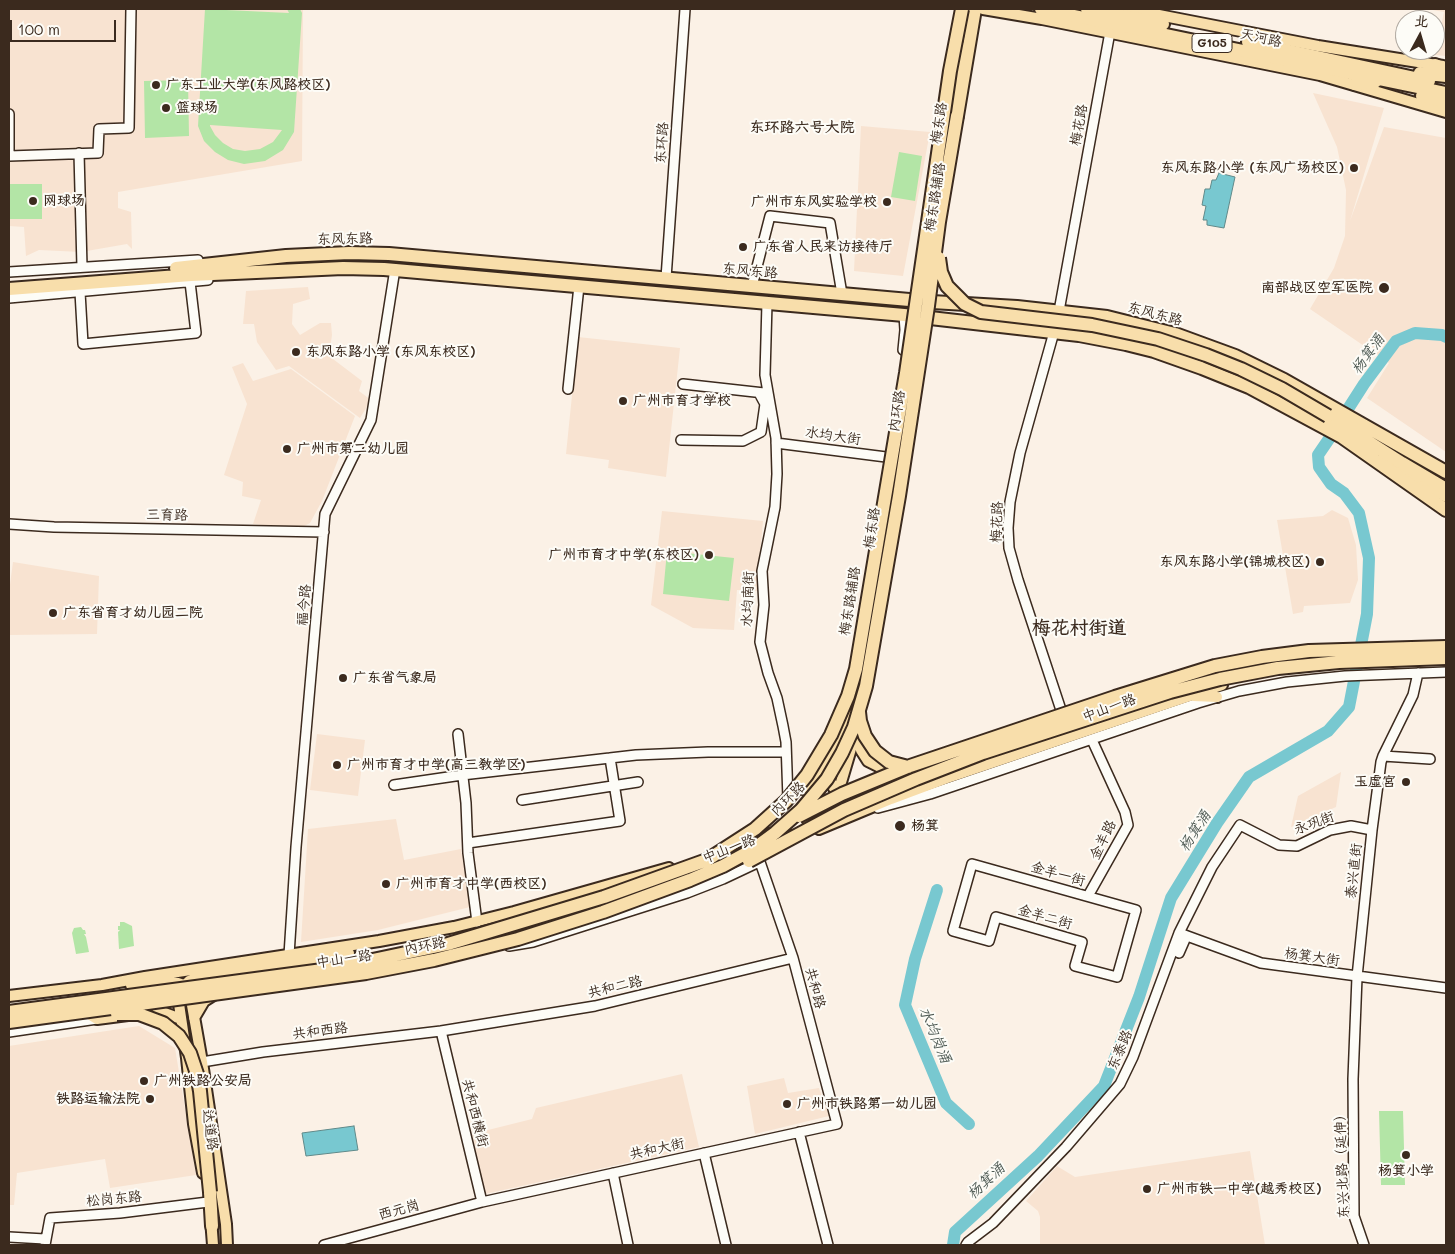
<!DOCTYPE html>
<meta charset="utf-8">
<style>
body{margin:0}
#map{position:relative;width:1455px;height:1254px;overflow:hidden;background:#fbf1e6;font-family:Mali,"LXGW WenKai TC",sans-serif}
canvas{display:block}
.frame{position:absolute;inset:0;border:10px solid #3b2a1e;pointer-events:none}
.north{position:absolute;left:1395px;top:10px;width:50px;height:50px;box-sizing:border-box;background:#fdfcf7;border:1px solid #afa8a0;border-radius:50%;rotate:6deg;font-size:14px;font-weight:700;line-height:20px;text-align:center;color:#3b2a1e}
.north::after{content:'';display:block;margin:auto;width:18px;height:22px;background:#3b2a1e;clip-path:polygon(50% 0,100% 100%,50% 72%,0 100%)}
.scale{position:absolute;left:10px;top:20px;width:106px;height:22px;box-sizing:border-box;border:2px solid #3b2a1e;border-top:0;padding-left:6px;font-size:15px;line-height:18px;white-space:nowrap;color:#3b2a1e;-webkit-text-stroke:4px #fdfcf7;paint-order:stroke}
</style>
<div id="map">
<canvas width="1455" height="1254"></canvas>
<div class="frame"></div>
<div class="north">北</div>
<div class="scale">100 m</div>
</div>
<script>
const context = document.querySelector('canvas').getContext('2d');
context.lineJoin = 'round';
function fillPath(path, color) { context.fillStyle = color; context.fill(path, 'evenodd'); }
const shape = rows => new Path2D(rows.map(r => 'M' + r).join(''));
function trace(path, color, width, dash) { context.strokeStyle = color; context.lineWidth = width; context.lineCap = dash ? 'butt' : 'round'; context.setLineDash(dash || []); context.stroke(path); }
function drawText(font, color, halo, rows, align = 'center') {
  context.font = font + ' Mali,"LXGW WenKai TC",sans-serif'; context.lineWidth = 4; context.setLineDash([]); context.textBaseline = 'middle'; context.strokeStyle = halo; context.fillStyle = color; for (const [text, x, y, turn = 0] of rows) {
    context.save(); context.translate(x, y); context.rotate((+turn || 0) * Math.PI / 180); context.textAlign = isNaN(turn) ? turn : align; if (halo) context.strokeText(text, 0, 0); context.fillText(text, 0, 0); context.restore();
  }
}
const built = shape([
 [9,9,303,9,302,161,118,192,118,208,131,212,132,249,127,244,81,252,39,250,26,256,24,227,9,226],
 [1427,9,1446,9,1446,56,1435,55,1444,12],
 [1313,93,1384,108,1350,221,1384,127,1446,138,1446,452,1367,398,1389,363,1310,309,1334,268,1345,236,1346,190,1337,147],
 [861,126,930,132,903,276,854,271],
 [308,287,310,299,293,304,292,324,300,335,320,323,331,323,332,335,329,356,362,381,359,391,371,400,360,418,289,366,276,370,257,342,254,324,243,324,246,291],
 [578,337,680,348,666,477,608,468,609,460,566,454],
 [243,363,253,381,291,369,355,416,322,501,310,523,298,529,253,524,261,500,242,496,243,482,224,475,247,404,232,367],
 [1332,510,1348,518,1356,545,1358,580,1350,603,1304,606,1303,612,1293,614,1277,520,1323,516],
 [662,511,763,521,757,591,737,590,734,630,693,628,651,605],
 [13,562,99,576,97,634,9,635,9,592],
 [317,734,365,740,358,796,310,790],
 [1341,772,1336,807,1291,827,1298,796],
 [396,819,404,860,461,849,470,907,378,930,301,942,308,829],
 [139,1026,175,1048,196,1175,110,1188,105,1159,17,1173,14,1205,9,1205,9,1046],
 [682,1074,699,1147,485,1194,472,1134,532,1119,536,1108],
 [784,1078,788,1093,819,1088,829,1116,755,1134,747,1086],
 [1250,1151,1265,1245,1040,1245,1040,1217,1038,1211,1026,1201,1057,1166,1075,1177]
]);
const green = shape([
 [205,9,289,13,287,9,300,9,302,13,294,132,283,150,265,161,244,164,228,160,215,152,204,141,198,126],
 [210,126,210,125,282,130,273,142,260,149,245,151,233,149,223,143,215,135],
 [188,80,189,136,145,138,144,81],
 [899,152,922,156,915,201,891,197],
 [9,184,42,184,42,219,9,219],
 [667,551,734,558,729,601,663,594],
 [120,922,124,922,132,926,134,946,119,949,118,932,120,930,118,930,118,926,120,926],
 [81,927,83,930,85,930,86,934,84,934,86,937,89,952,76,954,72,933,74,928],
 [1379,1111,1403,1111,1405,1185,1381,1185]
]);
const water = shape([
 [1219,173,1235,177,1224,228,1207,225,1207,220,1203,220,1206,206,1202,205,1205,189,1210,189,1212,180,1216,180,1219,173],
 [354,1126,358,1150,306,1156,302,1133,354,1126]
]);
const river = shape([
 [1339,423,1364,384,1396,341,1415,333,1442,335,1446,337],
 [937,890,915,959,905,1005,946,1103,969,1124],
 [953,1245,955,1232,1038,1156,1104,1086,1139,997,1171,898,1217,823,1249,777,1328,731,1349,707,1367,614,1369,558,1359,513,1344,493,1331,484,1319,467,1318,455,1331,436]
]);
const minor = shape([
 [9,114,9,156],
 [79,153,82,267],
 [9,156,98,153,99,129,129,128,131,9],
 [9,272,198,260],
 [666,278,685,9],
 [752,286,770,216,830,223,842,294],
 [80,292,83,344,196,333,190,282],
 [9,298,208,280],
 [767,303,765,375,776,438,777,474,775,507,762,571,764,605,760,642,768,673,777,698,783,726,786,742,788,799],
 [1059,311,1110,32],
 [1054,332,1020,453,1010,502,1008,528,1009,548,1018,580,1061,710],
 [903,350,905,330,904,315],
 [683,384,764,393],
 [568,389,579,286],
 [681,440,743,441,761,432,765,404,759,393],
 [776,443,886,457],
 [9,524,54,527,324,532],
 [458,734,466,803,468,853,477,922],
 [1383,756,1430,759],
 [394,785,462,775,636,755,708,752,786,752],
 [522,800,638,782],
 [878,808,930,794,1198,703,1239,691,1287,682,1345,676,1446,672],
 [468,843,620,821,610,758],
 [972,864,1136,910,1117,977,1075,966,1082,942,996,917,989,941,953,931,972,864],
 [1088,896,1128,825,1125,812,1092,740],
 [1179,933,1261,963,1446,988],
 [509,946,533,942,687,893,723,879,759,862],
 [1179,953,1186,937],
 [289,955,296,847,325,514,371,420,395,269],
 [441,1031,482,1202],
 [9,1032,97,1019],
 [202,1062,263,1052,441,1031,595,1006,793,958],
 [799,1132,828,1245],
 [704,1153,726,1245],
 [613,1173,628,1245],
 [9,1237,45,1239],
 [45,1245,50,1218,120,1213,208,1202],
 [324,1245,482,1202,837,1124,793,958,760,862],
 [966,1245,968,1242,993,1223,1066,1147,1120,1084,1133,1057,1179,933,1212,867,1240,825,1279,845,1297,846,1330,830,1351,826,1372,830],
 [1364,1245,1354,1216,1353,1079,1357,977,1372,830,1381,762,1383,756,1413,695,1418,673]
]);
const major = shape([
 [983,9,1042,19,1320,75,1446,112],
 [1128,9,1318,46,1443,66],
 [949,119,961,47],
 [1382,459,1446,497],
 [880,573,887,523],
 [1189,680,1226,671],
 [1194,696,1217,697],
 [857,734,861,750,868,761,884,769,897,772],
 [803,789,830,755],
 [839,797,829,779,830,764,853,712],
 [833,799,839,789,855,735],
 [807,819,843,802,927,769],
 [819,829,891,799,947,778,1222,685],
 [733,847,768,834],
 [131,985,165,982,178,983,184,985,190,994,202,1062,226,1224,227,1245],
 [9,996,102,985,145,977,379,941,454,927,514,912,669,868],
 [82,1010,97,1019,159,1011,181,1019],
 [194,1018,204,1001,215,994],
 [203,1173,194,1124,187,1058,178,997,179,991,189,981,200,977,349,953],
 [211,1219,213,1245]
]);
const highway = shape([
 [1041,9,1446,93],
 [1087,9,1163,24],
 [1248,42,1429,81],
 [1435,65,1446,70],
 [1420,73,1446,76],
 [1355,84,1375,82],
 [1422,96,1446,102],
 [957,116,975,9],
 [176,268,286,256,349,253,389,254,932,302,1017,307,1107,317,1175,334,1235,356,1284,380,1446,472],
 [9,289,191,275,343,268,384,269,904,315,1079,335,1126,344,1154,351,1202,368,1249,387,1342,437,1446,510],
 [1328,416,1402,463,1446,489],
 [210,1192,212,1226]
]);
const highwayBridge = shape([
 [939,258,941,272,947,286,965,304,981,312,1092,325,1158,339,1206,355,1241,369,1282,389,1328,416],
 [859,712,860,721,865,736,875,751,889,762,908,767],
 [799,816,842,794,910,766,1115,697,1215,666,1262,657,1309,651,1446,647],
 [749,861,844,810,916,779,983,753,1170,692,1220,679,1278,668,1339,662,1446,658],
 [9,1012,330,969,448,944,604,897,707,860,755,829,786,801,807,775,831,735,848,696,856,669,906,373,950,71,962,9],
 [117,1014,139,1014,163,1023,179,1036,190,1053,197,1074,200,1091,210,1192],
 [9,1022,366,973,434,960,518,939,603,912,690,880,723,866,752,850,775,833,801,810,827,779,842,753,854,727,866,686,899,496,928,306,939,222,957,116]
]);
const markers = [
 [156,85,5,"#3b2a1e"],
 [166,108,5,"#3b2a1e"],
 [1354,168,5,"#3b2a1e"],
 [33,201,5,"#3b2a1e"],
 [887,202,5,"#3b2a1e"],
 [743,247,5,"#3b2a1e"],
 [1384,288,6,"#3b2a1e"],
 [296,352,5,"#3b2a1e"],
 [623,401,5,"#3b2a1e"],
 [287,449,5,"#3b2a1e"],
 [709,555,5,"#3b2a1e"],
 [1320,562,5,"#3b2a1e"],
 [53,613,5,"#3b2a1e"],
 [343,678,5,"#3b2a1e"],
 [337,765,5,"#3b2a1e"],
 [1406,782,5,"#3b2a1e"],
 [900,826,6,"#3b2a1e"],
 [386,884,5,"#3b2a1e"],
 [144,1081,5,"#3b2a1e"],
 [150,1099,5,"#3b2a1e"],
 [787,1104,5,"#3b2a1e"],
 [1406,1155,5,"#3b2a1e"],
 [1147,1189,5,"#3b2a1e"]
];
const shields = [
 [1212,43,40]
];
const shieldNames = [
 ["G105",1212,43]
];
const streetNames = [
 ["天河路",1261,38,12],
 ["梅东路",939,123,-81],
 ["梅花路",1079,125,-80],
 ["东环路",662,143,-86],
 ["梅东路辅路",935,197,-81],
 ["东风东路",345,239,-1],
 ["东风东路",750,271,5],
 ["东风东路",1155,314,15],
 ["内环路",897,411,-81],
 ["水均大街",833,436,8],
 ["三育路",167,515,1],
 ["梅花路",997,522,-88],
 ["梅东路",872,528,-82],
 ["水均南街",748,599,-88],
 ["梅东路辅路",850,601,-81],
 ["福今路",304,605,-85],
 ["中山一路",1109,708,-20],
 ["内环路",788,799,-45],
 ["永巩街",1314,823,-20],
 ["金羊路",1103,840,-64],
 ["中山一路",729,849,-21],
 ["泰兴直街",1354,871,-84],
 ["金羊一街",1058,874,16],
 ["金羊二街",1045,917,16],
 ["内环路",425,946,-12],
 ["杨箕大街",1312,957,8],
 ["中山一路",344,959,-8],
 ["共和二路",615,987,-13],
 ["共和路",815,988,75],
 ["共和西路",320,1031,-7],
 ["东泰路",1120,1050,-67],
 ["共和西横街",475,1113,76],
 ["达道路",210,1130,82],
 ["共和大街",657,1149,-12],
 ["东兴北路（延伸）",1342,1163,-92],
 ["松岗东路",114,1199,-5],
 ["西元岗",399,1210,-15]
];
const poiNames = [
 ["广东工业大学(东风路校区)",166,85],
 ["篮球场",176,108],
 ["东风东路小学 (东风广场校区)",1344,168,"right"],
 ["网球场",43,201],
 ["广州市东风实验学校",877,202,"right"],
 ["广东省人民来访接待厅",753,247],
 ["南部战区空军医院",1373,288,"right"],
 ["东风东路小学 (东风东校区)",306,352],
 ["广州市育才学校",633,401],
 ["广州市第二幼儿园",297,449],
 ["广州市育才中学(东校区)",699,555,"right"],
 ["东风东路小学(锦城校区)",1310,562,"right"],
 ["广东省育才幼儿园二院",63,613],
 ["广东省气象局",353,678],
 ["广州市育才中学(高三教学区)",347,765],
 ["玉虛宫",1396,782,"right"],
 ["杨箕",911,826],
 ["广州市育才中学(西校区)",396,884],
 ["广州铁路公安局",154,1081],
 ["铁路运输法院",140,1099,"right"],
 ["广州市铁路第一幼儿园",797,1104],
 ["杨箕小学",1406,1171,"center"],
 ["广州市铁一中学(越秀校区)",1157,1189]
];
const neighbourhoodNames = [
 ["东环路六号大院",802,127]
];
const waterNames = [
 ["杨箕涌",1368,354,-54],
 ["杨箕涌",1195,831,-57],
 ["水均岗涌",935,1035,67],
 ["杨箕涌",986,1181,-43]
];
const districtNames = [
 ["梅花村街道",1079,628]
];
fillPath(built, '#f8e3d1');
fillPath(green, '#b3e5a6');
fillPath(water, '#78c8d0');
trace(water, '#608989', 1);
trace(river, '#78c8d0', 12);
trace(minor, '#3b2a1e', 12);
trace(major, '#3b2a1e', 14);
trace(highway, '#3b2a1e', 16);
trace(minor, '#fdfcf7', 9);
trace(major, '#f8deab', 10);
trace(highway, '#f8deab', 12);
trace(highwayBridge, '#3b2a1e', 16, []);
trace(highwayBridge, '#f8deab', 12);
for (const [x, y, r, color] of markers) { const dot = new Path2D(); dot.arc(x, y, r, 0, 2 * Math.PI); context.fillStyle = color; context.fill(dot); trace(dot, '#fdfcf7', 2); }
for (const [x, y, w] of shields) { const box = new Path2D(); box.roundRect(x - w / 2, y - 9.5, w, 19, 4); context.fillStyle = '#fdfcf7'; context.fill(box); trace(box, '#3b2a1e', 1); }
drawText('bold 12px', '#3b2a1e', null, shieldNames);
drawText('14px', '#3b2a1e', '#fdfcf7', streetNames);
drawText('bold 14px', '#3b2a1e', '#fdfcf7', poiNames, 'left');
drawText('bold 15px', '#3b2a1e', '#fdfcf7', neighbourhoodNames);
drawText('italic 15px', '#4d5953', '#fdfcf7', waterNames);
drawText('bold 19px', '#3b2a1e', '#fdfcf7', districtNames);
</script>
